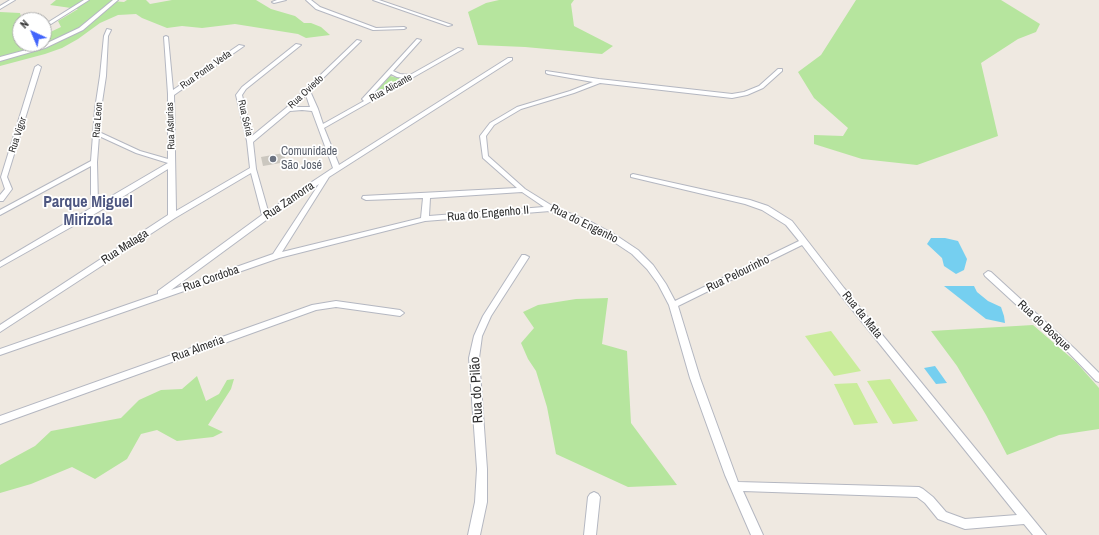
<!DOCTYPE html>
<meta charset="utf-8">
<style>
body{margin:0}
#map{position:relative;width:1099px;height:535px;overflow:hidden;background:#efe9e1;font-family:"Archivo Narrow",sans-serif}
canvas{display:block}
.north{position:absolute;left:12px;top:12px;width:40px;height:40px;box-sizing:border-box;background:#fff;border:1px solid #ababab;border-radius:50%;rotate:316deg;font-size:11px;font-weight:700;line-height:16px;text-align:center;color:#2e2e2e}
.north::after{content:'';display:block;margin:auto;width:14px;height:18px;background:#4264fb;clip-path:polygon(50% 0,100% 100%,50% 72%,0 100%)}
</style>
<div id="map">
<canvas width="1099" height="535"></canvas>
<div class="north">N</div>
</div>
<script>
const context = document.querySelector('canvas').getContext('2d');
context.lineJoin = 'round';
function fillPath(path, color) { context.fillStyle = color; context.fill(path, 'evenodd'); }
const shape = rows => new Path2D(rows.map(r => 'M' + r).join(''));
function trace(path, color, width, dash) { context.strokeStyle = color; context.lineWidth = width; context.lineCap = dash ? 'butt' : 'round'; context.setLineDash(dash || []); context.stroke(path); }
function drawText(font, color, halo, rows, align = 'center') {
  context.font = font + ' "Archivo Narrow",sans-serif'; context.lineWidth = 3.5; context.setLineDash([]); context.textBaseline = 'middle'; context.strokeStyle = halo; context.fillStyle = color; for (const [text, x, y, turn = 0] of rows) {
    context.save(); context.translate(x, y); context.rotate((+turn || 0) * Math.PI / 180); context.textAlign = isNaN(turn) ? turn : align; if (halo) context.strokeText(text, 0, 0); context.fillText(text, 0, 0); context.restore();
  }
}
const green = shape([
 [56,0,112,0,112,1,124,2,127,0,146,0,150,4,172,0,256,0,271,9,295,16,304,23,311,23,321,27,330,35,306,38,298,34,235,24,202,28,182,26,167,28,142,18,136,14,118,15,100,23,78,39,62,48,45,54,0,66,0,12,20,13,22,20,20,20,20,30,18,35,20,36,20,44,44,44,44,35,61,27,58,21,78,9,50,5],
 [499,0,574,0,571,4,574,26,613,46,602,54,525,47,478,45,468,12,486,3],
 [856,0,1001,0,1040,24,1036,32,1018,39,981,63,998,136,917,165,862,159,814,144,814,135,843,136,848,128,814,98,798,72,821,55],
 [390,76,403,79,372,96],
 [608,298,602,344,627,351,631,423,677,485,628,487,556,454,547,407,536,371,528,359,521,343,534,328,523,312,538,305,576,299],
 [1033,325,1076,362,1099,388,1099,429,1059,435,1007,455,986,415,957,366,931,331],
 [197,376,206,401,219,394,227,380,234,379,231,389,208,425,223,432,213,437,177,441,157,430,141,434,127,459,95,479,72,467,31,484,0,493,0,465,35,446,51,431,121,418,139,400,161,390,182,389]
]);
const pitch = shape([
 [831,331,861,371,834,376,805,336],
 [890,379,918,421,893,424,867,381],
 [857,383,878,423,854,425,834,384]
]);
const water = shape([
 [931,238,945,238,958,241,967,259,964,270,956,274,944,266,942,258,927,244],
 [944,286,974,286,977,292,988,301,1001,307,1004,316,1005,323,986,319],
 [935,366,947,383,936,384,924,368]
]);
const building = shape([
 [284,153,286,162,263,166,261,157]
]);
const street = shape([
 [10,0,15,0,0,9,0,6,10,0],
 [84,0,89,0,51,24,47,23,84,0],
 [113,0,118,0,83,30,45,48,0,61,0,57,41,46,79,28,113,0],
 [277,0,286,0,274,3,272,2,277,0],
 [306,0,311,0,320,7,376,28,404,27,406,28,404,29,373,30,316,9,306,0],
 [373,0,379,0,452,25,448,26,373,0],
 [107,29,111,30,108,36,106,76,101,109,99,132,140,151,168,159,168,94,164,37,166,36,168,37,173,90,239,45,244,46,174,95,176,211,250,168,247,141,236,95,242,87,296,44,301,45,246,89,242,95,252,136,286,108,357,40,361,41,310,91,318,109,323,124,364,101,362,99,363,98,417,39,421,40,393,71,400,74,410,75,458,48,463,49,324,128,339,165,508,58,512,58,512,60,329,177,282,252,421,218,423,198,366,200,362,198,363,196,517,188,483,158,480,136,490,123,517,107,570,91,593,82,548,74,546,73,546,71,599,79,732,94,744,92,759,86,778,69,782,69,782,71,763,88,747,95,732,98,600,83,574,93,521,109,494,125,486,136,488,156,525,189,554,207,589,221,617,236,638,250,653,265,666,284,675,301,799,241,786,225,762,210,745,204,631,177,631,175,633,174,750,200,768,206,792,221,844,288,1046,535,1033,535,1024,524,965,529,938,519,925,503,917,497,743,491,763,535,751,535,725,475,690,378,669,305,658,284,647,269,632,254,611,240,583,225,550,211,425,221,279,258,0,355,0,349,158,294,158,291,262,215,251,173,175,218,0,332,0,325,168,215,168,169,98,212,0,267,0,262,91,208,91,166,0,215,0,210,91,161,95,109,100,76,104,36,107,29],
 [391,74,397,77,405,78,369,98,391,74],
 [306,95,310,107,294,107,306,95],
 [302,110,312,111,333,168,268,211,256,169,253,142,290,111,302,110],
 [99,136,136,153,168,163,98,204,97,162,99,136],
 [319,184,273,254,171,290,269,218,319,184],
 [522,192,544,207,429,216,430,198,522,192],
 [802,245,838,292,1017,515,965,519,946,512,933,497,923,489,919,487,738,482,700,378,678,306,802,245],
 [38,65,41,67,7,177,12,189,3,201,0,201,0,195,5,189,1,177,35,67,38,65],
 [522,255,525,255,529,257,491,316,482,336,479,358,487,469,487,502,480,535,468,535,475,502,477,469,469,358,474,336,483,316,522,255],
 [988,271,991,272,1075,349,1099,373,1099,382,1096,381,1069,353,985,276,984,274,988,271],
 [336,301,400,310,404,313,400,316,336,307,316,310,0,424,0,416,312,305,336,301],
 [594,492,598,494,600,497,596,535,584,535,588,497,590,494,594,492]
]);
const markers = [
 [273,159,4,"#6b7280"]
];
const farStreetnames = [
 ["Rua Ponta Veda",206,70,-35],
 ["Rua Alicante",391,88,-29],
 ["Rua Oviedo",306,92,-43],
 ["Rua Sória",245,118,77],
 ["Rua Leon",98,120,-85],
 ["Rua Asturias",171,126,-92],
 ["Rua Vigor",18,135,-72]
];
const worshipNames = [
 ["Comunidade",281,152],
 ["São José",281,166]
];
const streetNames = [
 ["Rua Zamorra",289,201,-34],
 ["Rua do Engenho II",488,214,-5],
 ["Rua do Engenho",584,224,26],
 ["Rua Malaga",125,247,-33],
 ["Rua Pelourinho",738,274,-26],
 ["Rua Cordoba",211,279,-19],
 ["Rua da Mata",862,315,51],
 ["Rua do Bosque",1044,326,43],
 ["Rua Almeria",198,349,-20]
];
const nearStreetnames = [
 ["Rua do Pilão",477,390,-93]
];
const districtNames = [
 ["Parque Miguel",88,203],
 ["Mirizola",88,221]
];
fillPath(green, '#b6e59e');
fillPath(pitch, '#c9ec9a');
fillPath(water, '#75cff0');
fillPath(building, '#cbc7bf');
trace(street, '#b4b7c1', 2);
fillPath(street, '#fff');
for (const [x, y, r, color] of markers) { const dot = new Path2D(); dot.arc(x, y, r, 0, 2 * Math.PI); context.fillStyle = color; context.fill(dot); trace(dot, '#fff', 1.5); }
drawText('10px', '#2e2e2e', '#fff', farStreetnames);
drawText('12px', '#5b616d', '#fff', worshipNames, 'left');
drawText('12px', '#2e2e2e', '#fff', streetNames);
drawText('14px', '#2e2e2e', '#fff', nearStreetnames);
drawText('bold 16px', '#4d5680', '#fff', districtNames);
</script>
